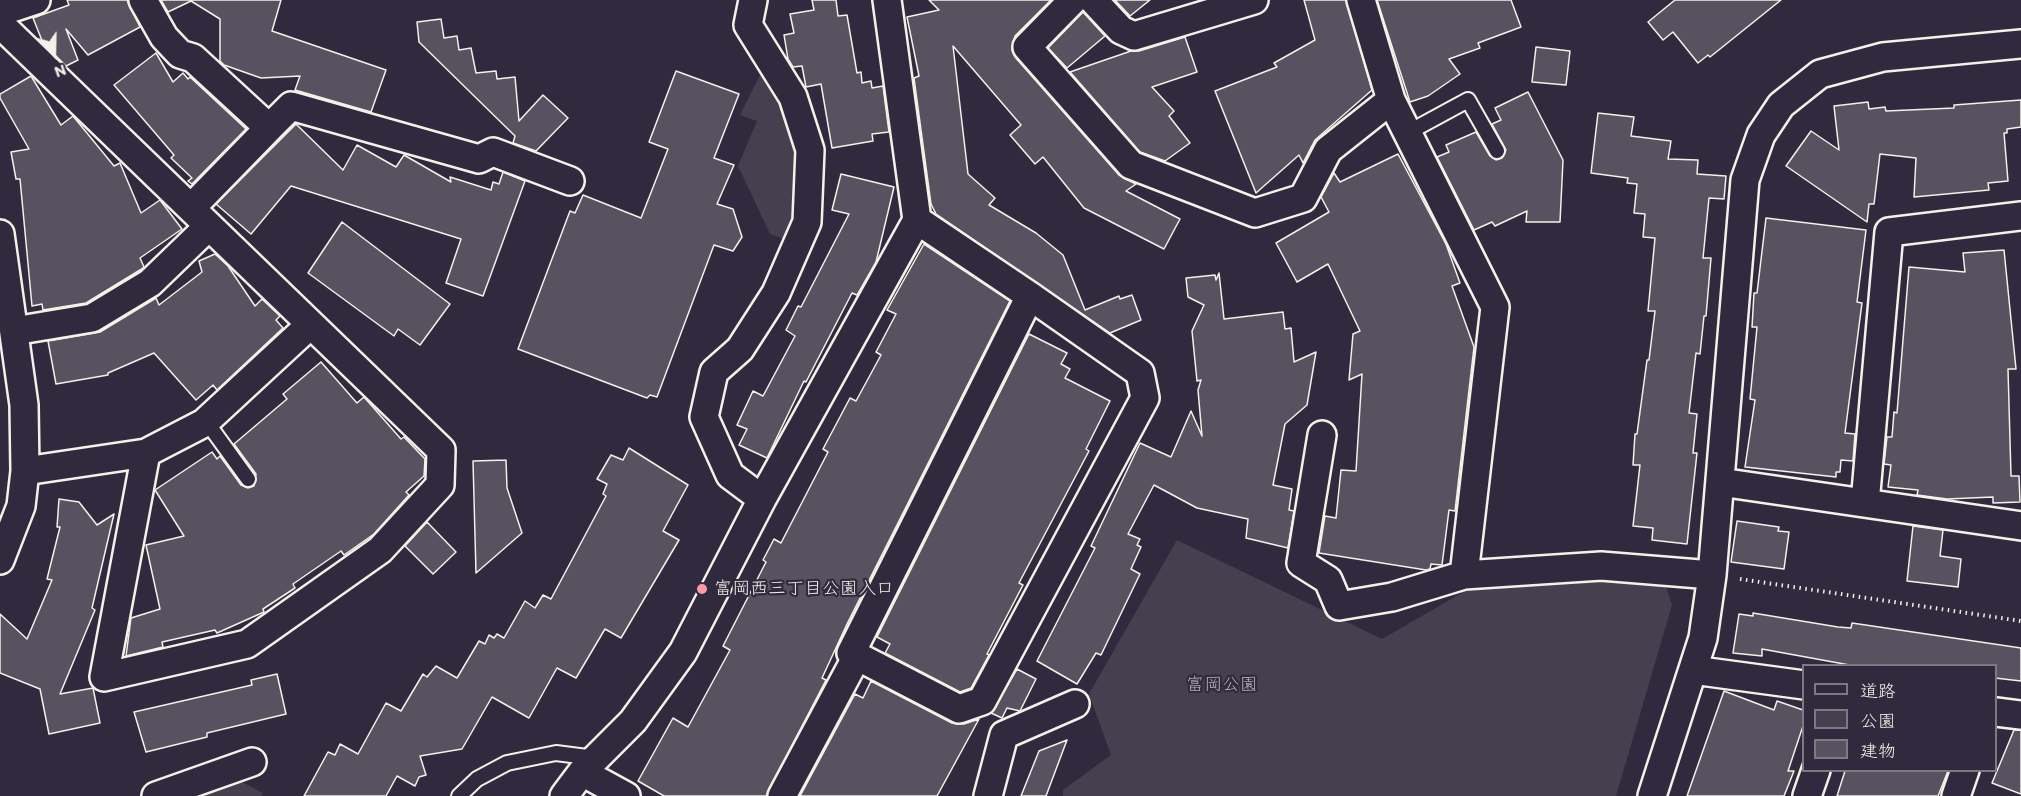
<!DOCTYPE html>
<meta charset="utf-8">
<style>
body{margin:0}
#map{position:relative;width:2021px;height:796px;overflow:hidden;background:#2f2a3d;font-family:Itim,"Klee One",sans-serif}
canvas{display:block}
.legend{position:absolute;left:1802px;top:664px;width:195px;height:108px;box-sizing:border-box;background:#2f2a3d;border:2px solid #7e7a81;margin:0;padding:8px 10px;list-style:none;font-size:18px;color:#f4f1e8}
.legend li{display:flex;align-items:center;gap:12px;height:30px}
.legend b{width:30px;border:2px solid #7e7a81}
.north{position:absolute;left:24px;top:24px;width:60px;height:60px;-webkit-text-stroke:4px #2f2a3d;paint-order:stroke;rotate:160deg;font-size:16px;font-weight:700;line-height:24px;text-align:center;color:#f4f1e8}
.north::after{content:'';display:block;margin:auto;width:21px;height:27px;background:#f4f1e8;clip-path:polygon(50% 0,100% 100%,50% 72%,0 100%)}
</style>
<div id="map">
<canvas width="2021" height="796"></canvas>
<ul class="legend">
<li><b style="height:8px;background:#2f2a3d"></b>道路</li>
<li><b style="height:16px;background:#454050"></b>公園</li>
<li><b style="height:16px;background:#56525f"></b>建物</li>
</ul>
<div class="north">N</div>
</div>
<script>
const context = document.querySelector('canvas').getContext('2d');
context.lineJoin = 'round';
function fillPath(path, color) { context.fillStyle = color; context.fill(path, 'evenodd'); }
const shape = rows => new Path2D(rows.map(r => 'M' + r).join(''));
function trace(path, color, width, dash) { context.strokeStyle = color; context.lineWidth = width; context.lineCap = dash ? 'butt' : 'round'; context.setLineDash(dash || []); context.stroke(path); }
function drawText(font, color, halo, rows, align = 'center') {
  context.font = font + ' Itim,"Klee One",sans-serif'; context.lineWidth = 4.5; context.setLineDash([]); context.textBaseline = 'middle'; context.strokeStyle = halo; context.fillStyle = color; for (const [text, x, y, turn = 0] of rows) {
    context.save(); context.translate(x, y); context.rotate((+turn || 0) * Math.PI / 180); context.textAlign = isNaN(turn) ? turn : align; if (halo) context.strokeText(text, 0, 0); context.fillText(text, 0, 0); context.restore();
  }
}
const green = shape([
 [765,65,791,115,798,176,789,241,770,234,738,166,757,121,740,115],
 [1177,540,1382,639,1465,591,1625,574,1664,581,1672,605,1616,796,1063,796,1063,790,1111,755,1089,694],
 [238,780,263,793,261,796,189,796]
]);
const building = shape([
 [67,0,127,0,140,27,88,55,66,29,78,60,66,66,43,43,33,18,69,5,67,0],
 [161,0,281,0,272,31,386,70,371,112,295,90,300,76,261,78,224,65,220,61,220,19,191,1,168,12,161,0],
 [812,0,836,0,838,16,847,15,857,73,861,72,862,83,871,81,872,88,883,86,889,132,872,134,873,141,832,148,821,84,806,87,802,66,793,67,788,59,784,35,794,33,790,14,814,10,812,0],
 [929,0,1051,0,1015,36,1012,50,1015,57,1119,175,1136,184,1126,191,1180,219,1164,249,1084,208,1043,157,1035,164,1010,135,1021,125,953,46,968,174,995,198,989,205,1036,233,1063,255,1085,310,1119,296,1120,299,1132,295,1141,320,1110,333,936,214,931,204,914,78,919,76,907,17,939,10,929,0],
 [1115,0,1150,0,1130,16,1115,0],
 [1304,0,1346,0,1372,90,1315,140,1303,163,1299,155,1256,193,1215,91,1277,67,1274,63,1315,40,1304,0],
 [1377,0,1511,0,1521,27,1478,43,1480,48,1449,59,1460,74,1428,96,1410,102,1377,0],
 [1675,0,1781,0,1710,57,1708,55,1698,63,1673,32,1663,40,1648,22,1675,0],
 [1083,12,1105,36,1067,68,1048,48,1083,12],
 [441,19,444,38,457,36,459,50,471,48,476,73,496,71,497,79,515,77,519,121,543,95,568,118,536,151,513,143,515,136,419,42,417,22,441,19],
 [1185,37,1197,72,1152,87,1174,111,1169,116,1190,143,1165,161,1140,152,1070,72,1131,51,1139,51,1185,37],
 [1536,47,1570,51,1566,85,1532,82,1536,47],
 [156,53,173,82,183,73,188,79,190,77,246,129,192,184,188,181,192,178,171,158,174,155,114,85,156,53],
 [676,71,739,94,714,158,734,165,717,204,733,209,742,237,733,251,714,245,657,397,650,395,647,398,518,349,570,211,575,213,583,195,641,218,668,149,649,142,676,71],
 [31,76,61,125,73,116,114,166,120,163,141,213,160,200,182,229,140,258,144,267,140,270,86,303,43,310,42,304,32,306,20,179,16,179,11,152,29,149,0,98,0,94,31,76],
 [1528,92,1563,160,1560,222,1526,222,1527,211,1495,226,1492,222,1474,230,1437,157,1449,152,1446,145,1476,132,1490,156,1496,160,1502,158,1506,150,1492,124,1501,120,1495,108,1528,92],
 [2021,100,2021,127,2007,129,2007,133,2004,133,2008,181,1988,183,1989,190,1914,197,1916,158,1880,154,1874,204,1869,204,1867,222,1786,166,1811,131,1839,150,1834,106,1868,102,1869,109,1885,107,1886,111,1954,108,1954,105,2021,100],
 [1598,113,1634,117,1631,136,1671,141,1668,159,1698,160,1697,174,1726,176,1724,199,1709,198,1703,258,1711,258,1706,316,1704,316,1700,354,1696,353,1689,413,1697,414,1693,453,1697,453,1687,544,1652,540,1653,528,1633,526,1640,465,1633,465,1635,434,1637,434,1647,360,1649,360,1655,311,1648,311,1655,238,1643,237,1645,214,1634,213,1637,184,1627,183,1628,178,1591,173,1598,113],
 [296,124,343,170,357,145,396,167,404,155,451,182,450,177,491,190,493,182,499,184,503,172,525,181,483,296,446,283,461,239,291,186,251,234,216,204,296,124],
 [1398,154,1446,244,1460,283,1452,286,1474,347,1455,511,1449,510,1442,565,1431,564,1430,569,1426,570,1319,553,1325,516,1336,518,1341,470,1356,471,1362,374,1349,380,1353,334,1360,331,1328,264,1297,282,1276,243,1329,212,1321,197,1334,173,1340,182,1398,154],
 [841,174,894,187,876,262,857,295,852,293,806,382,804,381,767,458,739,445,747,429,737,425,753,391,763,396,795,336,786,330,798,306,801,307,849,214,832,210,841,174],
 [1766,218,1866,230,1857,302,1862,303,1845,433,1855,434,1853,461,1841,460,1840,472,1836,472,1836,477,1745,467,1755,400,1750,399,1757,327,1752,327,1754,293,1757,293,1766,218],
 [342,222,450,304,420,345,398,329,394,336,308,273,342,222],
 [924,244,1010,301,848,622,822,678,826,680,766,796,664,796,638,781,673,718,688,727,730,650,723,646,766,562,763,560,774,539,781,543,828,452,823,449,850,398,856,401,881,355,876,352,896,314,887,310,924,244],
 [2004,250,2016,369,2008,369,2011,476,2019,476,2020,502,1993,503,1993,497,1947,499,1917,495,1918,490,1888,487,1891,465,1884,464,1887,437,1892,437,1894,412,1897,413,1909,267,1965,272,1963,253,2004,250],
 [215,254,228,266,255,306,262,299,280,316,276,320,283,328,217,390,213,385,196,400,154,353,108,373,108,375,56,384,48,341,100,332,156,298,159,305,202,272,199,261,215,254],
 [1219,273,1224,319,1283,312,1285,329,1291,328,1294,362,1316,352,1307,405,1285,424,1273,485,1292,489,1289,510,1294,511,1288,548,1246,538,1248,519,1197,508,1154,485,1128,534,1140,539,1137,545,1141,547,1131,569,1140,574,1101,655,1096,653,1077,684,1037,661,1095,548,1091,546,1140,443,1171,457,1191,411,1202,436,1198,390,1201,380,1197,381,1192,331,1204,305,1188,297,1186,278,1215,275,1216,280,1219,273],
 [1029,334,1067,353,1061,364,1070,369,1065,378,1110,401,1086,449,1089,451,1019,583,1023,585,987,654,989,655,971,688,960,692,885,653,890,644,877,637,1029,334],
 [321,362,357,403,364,397,401,439,404,437,425,459,424,476,406,492,409,495,374,534,344,555,341,551,293,584,295,588,263,609,264,612,217,633,215,630,162,642,163,647,126,656,131,618,160,609,146,545,184,536,155,490,212,452,217,459,220,456,241,485,248,488,254,486,256,474,234,444,287,399,283,394,321,362],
 [629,448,688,485,663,531,679,540,621,638,605,629,576,678,557,668,529,718,492,697,462,749,420,756,426,775,419,777,415,786,397,776,386,796,304,796,328,752,335,755,340,744,358,754,386,703,401,711,423,674,427,677,436,666,457,678,479,641,485,644,489,635,494,638,497,634,504,638,525,601,535,608,543,595,551,599,606,496,603,494,607,484,597,479,611,455,623,460,629,448],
 [506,460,507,488,522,533,476,573,473,461,506,460],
 [59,499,79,502,97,525,114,514,92,608,95,610,60,694,93,688,100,723,49,734,40,689,0,673,0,614,27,639,52,580,47,579,60,527,57,527,59,499],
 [1737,521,1779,527,1778,531,1789,532,1784,569,1731,562,1737,521],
 [427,522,456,552,433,574,405,546,427,522],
 [1913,526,1943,530,1940,556,1961,559,1958,587,1907,581,1913,526],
 [1753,613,1838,627,1851,628,1852,623,2021,648,2021,681,1995,678,1995,666,1855,666,1762,649,1762,656,1733,653,1739,614,1753,616,1753,613],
 [1017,669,1036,679,1020,711,1007,708,1002,718,991,713,1017,669],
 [277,674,286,714,207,733,207,737,146,752,134,712,252,685,251,680,277,674],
 [871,681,952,723,964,724,979,719,937,796,800,796,855,694,863,698,871,681],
 [1724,691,1774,710,1777,701,1803,710,1803,726,1788,771,1794,771,1784,796,1687,796,1724,691],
 [2014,730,2021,730,2021,794,1992,783,2014,730],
 [1067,740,1046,796,1021,796,1039,751,1067,740],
 [1845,771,1948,771,1938,796,1837,796,1845,771]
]);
const path = shape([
 [1740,579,2021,621]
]);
const lane = shape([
 [1409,132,1468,100,1497,151],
 [206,421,248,479],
 [459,796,477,779,507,763,556,753,595,758]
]);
const street = shape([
 [143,0,164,37,180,54,193,58,269,128,191,208],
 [753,0,748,25,793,97,810,150,807,222,776,293,740,349,714,372,704,417,730,475,762,499],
 [1073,0,1027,47,1131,165,1255,213,1303,198,1328,150,1391,100],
 [1093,0,1121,30,1134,36,1254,0],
 [1361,0,1391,100,1495,307,1464,575],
 [0,12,36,0],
 [0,24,441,450,440,485,380,550,247,644,104,677,146,453],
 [269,128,291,106,479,159,493,152,570,181],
 [917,220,1030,296,1140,373,1145,398,982,701,959,709,851,653,1030,296],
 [0,234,24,405,25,471,21,506,0,560],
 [14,331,92,318,150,283,209,226],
 [1322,435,1301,563,1328,580,1339,606,1392,597,1464,575,1601,566,1712,575],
 [25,471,146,453,204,423,310,325],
 [1720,482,2021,526],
 [1865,503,1889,232,2021,216],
 [1693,670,1804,685],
 [1996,712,2021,715],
 [582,772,626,796],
 [156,796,252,762],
 [564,796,582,772,633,721,683,652,762,499,917,220,887,0],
 [782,796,857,656],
 [988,796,1004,735,1075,704],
 [1652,796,1703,638,1712,575,1745,180,1761,135,1781,105,1820,74,1883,57,2021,44],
 [1807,796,1816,770],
 [1956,796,1965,770]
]);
const markers = [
 [702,589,6,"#ff9aa2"]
];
const poiNames = [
 ["富岡西三丁目公園入口",714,589]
];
const parkNames = [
 ["富岡公園",1222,685]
];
fillPath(green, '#454050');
fillPath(building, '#56525f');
trace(building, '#f4f1e8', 1.5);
trace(lane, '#f4f1e8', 18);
trace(street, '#f4f1e8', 32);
trace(path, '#f4f1e8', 4, [1.5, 4.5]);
trace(lane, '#2f2a3d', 14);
trace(street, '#2f2a3d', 27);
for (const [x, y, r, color] of markers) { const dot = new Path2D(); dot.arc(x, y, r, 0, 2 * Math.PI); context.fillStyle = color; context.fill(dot); trace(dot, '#2f2a3d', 2); }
drawText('18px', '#f4f1e8', '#2f2a3d', poiNames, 'left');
drawText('18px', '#b7b3b3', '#2f2a3d', parkNames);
</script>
